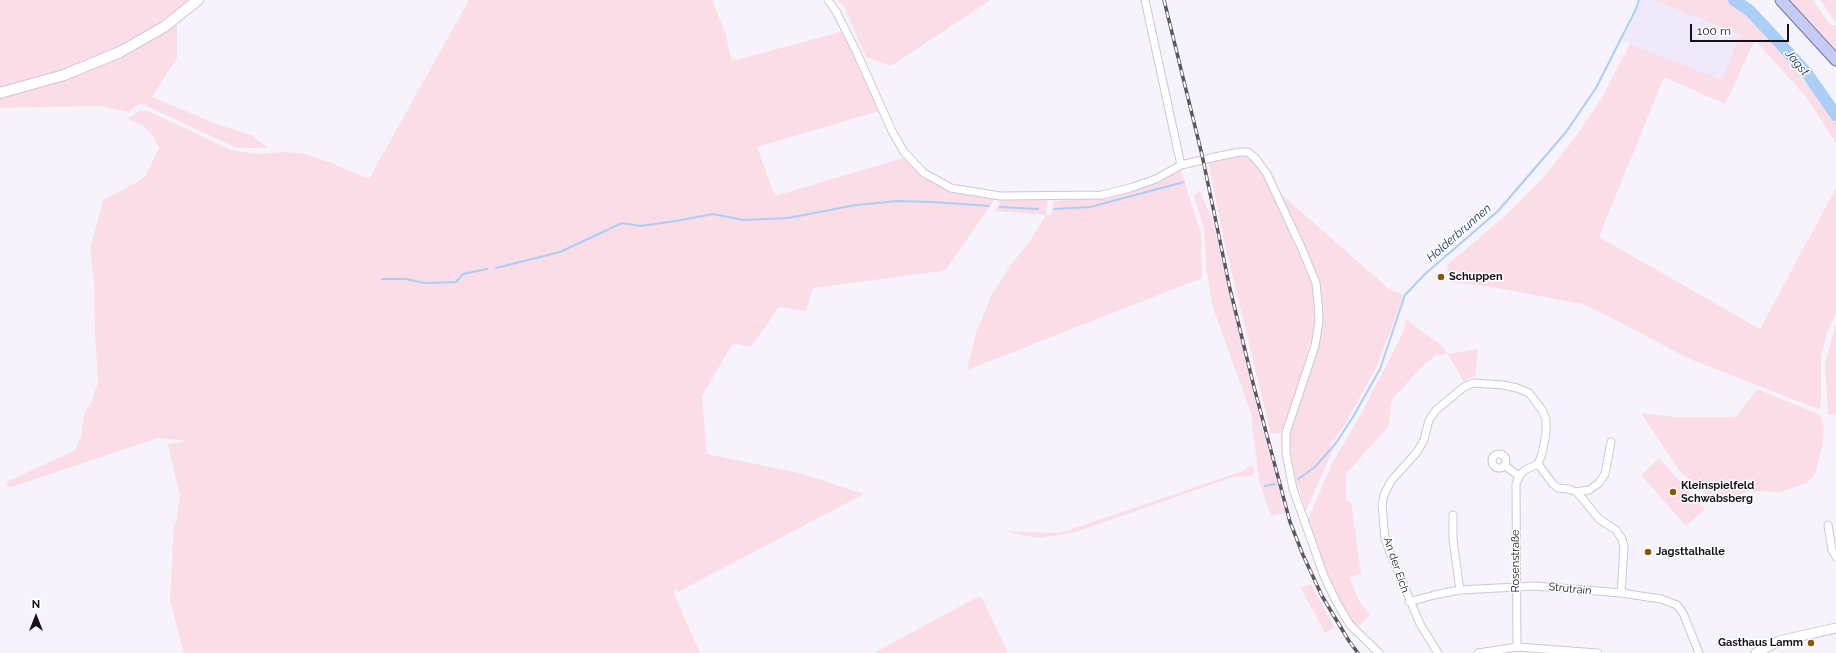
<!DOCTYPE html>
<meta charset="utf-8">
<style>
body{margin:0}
#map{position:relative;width:1836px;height:653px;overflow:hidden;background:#f7f3fd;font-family:Raleway,sans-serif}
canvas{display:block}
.north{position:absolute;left:16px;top:597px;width:40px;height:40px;-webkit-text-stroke:3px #fff;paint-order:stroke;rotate:0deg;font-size:11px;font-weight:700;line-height:16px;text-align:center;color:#15121a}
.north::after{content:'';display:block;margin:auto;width:14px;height:18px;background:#15121a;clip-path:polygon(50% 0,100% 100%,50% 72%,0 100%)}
.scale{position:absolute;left:1690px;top:24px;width:99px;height:18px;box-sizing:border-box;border:2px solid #15121a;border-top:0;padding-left:5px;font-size:12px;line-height:14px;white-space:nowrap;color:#15121a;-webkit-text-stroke:3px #fff;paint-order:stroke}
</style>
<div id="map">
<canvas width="1836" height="653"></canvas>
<div class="north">N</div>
<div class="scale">100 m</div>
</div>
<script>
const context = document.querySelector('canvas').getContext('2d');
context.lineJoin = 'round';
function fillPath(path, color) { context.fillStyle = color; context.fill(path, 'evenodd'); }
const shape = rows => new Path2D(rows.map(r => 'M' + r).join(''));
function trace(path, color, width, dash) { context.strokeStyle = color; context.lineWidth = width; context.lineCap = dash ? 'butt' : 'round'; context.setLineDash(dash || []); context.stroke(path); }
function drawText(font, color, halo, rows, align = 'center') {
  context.font = font + ' Raleway,sans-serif'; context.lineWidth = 3; context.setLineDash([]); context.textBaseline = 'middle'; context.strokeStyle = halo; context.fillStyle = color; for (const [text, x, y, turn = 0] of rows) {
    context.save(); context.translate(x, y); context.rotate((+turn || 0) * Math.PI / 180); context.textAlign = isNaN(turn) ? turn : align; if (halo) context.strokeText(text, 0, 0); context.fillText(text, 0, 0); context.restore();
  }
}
const built = shape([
 [1641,0,1653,0,1740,35,1722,81,1622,41]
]);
const green = shape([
 [0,0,191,0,130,43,73,68,0,88],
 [469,0,712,0,725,32,732,61,844,31,861,67,879,111,757,147,775,196,903,158,924,176,995,199,947,268,942,271,813,288,806,311,779,307,751,347,733,343,702,396,707,454,799,473,864,494,678,592,676,587,674,594,700,653,184,653,170,601,174,524,176,523,180,496,168,444,188,441,158,438,9,488,6,482,75,450,81,437,84,415,92,400,98,382,95,334,94,281,90,250,103,200,139,181,146,175,159,148,152,134,142,125,126,118,132,116,140,111,147,111,177,124,230,150,255,154,284,152,302,153,329,162,369,179],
 [837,0,991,0,891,66,866,57,843,5],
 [1653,0,1726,0,1740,9,1761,27,1827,109,1836,122,1836,143,1806,97,1755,40,1725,104,1664,77,1599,237,1760,329,1836,188,1836,313,1827,333,1821,356,1821,406,1818,409,1687,358,1606,315,1582,304,1486,286,1450,282,1447,265,1504,217,1543,178,1577,135,1602,98,1630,44,1722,80,1740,35],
 [1787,0,1813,0,1830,25,1836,25,1836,55],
 [1820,0,1836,0,1836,22],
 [176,22,177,24,177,58,152,97,219,125,251,135,268,148,237,148,140,103,129,112,99,106,0,108,0,95,31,86],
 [1244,155,1255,160,1268,183,1314,289,1316,307,1314,330,1285,432,1271,434,1225,245,1208,161],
 [1181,171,1201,234,1202,278,967,370,976,333,991,296,1010,266,1030,241,1046,215,995,211,1002,198,1048,200,1046,215,1052,215,1052,206,1054,201,1104,197,1156,182],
 [1199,190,1212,218,1255,400,1285,513,1271,516,1259,481,1251,413,1212,305,1206,266,1204,228,1194,197],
 [1280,193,1389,289,1404,295,1377,366,1346,423,1330,446,1333,450,1306,511,1295,478,1290,457,1289,432,1317,345,1322,325,1321,303,1318,280],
 [1406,319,1442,346,1448,354,1478,349,1475,377,1469,378,1464,382,1448,354,1436,355,1423,366,1392,399,1388,427,1346,474,1346,500,1351,502,1361,574,1349,577,1359,601,1370,615,1357,628,1350,619,1338,598,1313,541,1307,522,1332,463,1355,425,1403,333],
 [1836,324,1836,415,1828,415,1825,364],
 [1757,389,1818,414,1823,420,1824,431,1822,447,1815,474,1807,483,1780,492,1749,491,1716,503,1679,470,1641,413,1674,417,1736,417],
 [1659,458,1705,509,1686,526,1641,475],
 [1253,466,1254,473,1251,476,1233,477,1076,532,1041,538,1026,536,1003,531,1060,533,1246,470,1248,467],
 [1311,584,1335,628,1325,633,1301,588],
 [977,597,982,598,983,600,1008,653,874,653]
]);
const stream = shape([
 [1000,207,1038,209],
 [1054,209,1090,207,1184,182],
 [496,268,560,252,622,223,640,226,676,221,713,214,743,220,788,218,856,205,898,201,932,202,989,206],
 [382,279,406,279,424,283,456,282,463,274,487,269],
 [1298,479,1315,467,1336,443,1353,417,1380,369,1405,295,1425,274,1498,211,1566,132,1596,88,1636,9,1639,0],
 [1265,486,1275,484]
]);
const river = shape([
 [1734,0,1750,11,1777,40,1806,72,1836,115]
]);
const minor = shape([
 [828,0,837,13,857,53,892,131,904,152,924,173,951,188,1000,196,1102,195,1130,188,1156,179,1181,165,1215,157,1240,152,1248,152,1256,159,1267,174,1302,249,1316,283,1318,303,1319,321,1315,346,1286,433,1286,453,1293,489,1324,576,1336,601,1350,625,1379,653],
 [1145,0,1181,165],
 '1492 461a7 7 0 1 1 14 0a7 7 0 1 1-14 0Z',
 [1538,464,1553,484,1558,488,1568,489,1577,492,1599,519,1616,530,1622,539,1624,546,1621,593],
 [1504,465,1519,476],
 [1577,492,1589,490,1599,483,1605,474,1611,442],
 [1453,515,1453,540,1460,590],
 [1828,525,1832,550,1836,557],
 [1409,602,1434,595,1460,590,1535,586,1621,593,1661,599,1677,605,1683,613,1699,653],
 [1438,653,1420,624,1391,555,1385,539,1382,505,1384,495,1391,481,1417,452,1424,440,1429,420,1436,410,1464,387,1473,383,1503,385,1517,388,1529,393,1542,410,1546,419,1546,433,1542,454,1538,464,1525,470,1519,476,1516,484,1517,647],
 [1478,653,1517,647,1598,653]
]);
const tertiary = shape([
 [1756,653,1779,641,1836,628]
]);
const secondary = shape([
 [0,93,64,75,120,52,164,27,198,0]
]);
const primary = shape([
 [1781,0,1836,60]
]);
const rail = shape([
 [1164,0,1202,155,1230,289,1254,387,1290,522,1303,555,1322,596,1349,641,1358,653]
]);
const markers = [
 [1441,277,4,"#895800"],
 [1673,492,4,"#895800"],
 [1648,552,4,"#895800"],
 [1811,643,4,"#895800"]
];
const poiNames = [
 ["Schuppen",1449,277],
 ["Kleinspielfeld",1681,486],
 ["Schwabsberg",1681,499],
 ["Jagsttalhalle",1656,552],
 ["Gasthaus Lamm",1803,643,"right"]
];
const streetNames = [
 ["Rosenstraße",1516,561,-90],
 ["An der Eich",1396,565,71],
 ["Strutrain",1570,589,6]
];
const waterNames = [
 ["Jagst",1797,63,50],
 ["Holderbrunnen",1459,233,-41]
];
fillPath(built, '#f0e9fc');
fillPath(green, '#fadde7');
trace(stream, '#aacef5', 2);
trace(river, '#aacef5', 12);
trace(minor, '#cec5dd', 9);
trace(tertiary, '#cec5dd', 11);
trace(secondary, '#cec5dd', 12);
trace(primary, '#6d74a4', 13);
trace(minor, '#fff', 7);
trace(tertiary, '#fff', 9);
trace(secondary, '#fff', 10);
trace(primary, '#c4cbf5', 11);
trace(rail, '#5a5760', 3.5);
trace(rail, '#fff', 2, [6]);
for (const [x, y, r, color] of markers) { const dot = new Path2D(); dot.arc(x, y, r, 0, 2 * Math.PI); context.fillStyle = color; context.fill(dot); trace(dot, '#fff', 1.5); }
drawText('bold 11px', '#15121a', '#fff', poiNames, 'left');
drawText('11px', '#15121a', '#fff', streetNames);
drawText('italic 12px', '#093055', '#fff', waterNames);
</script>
